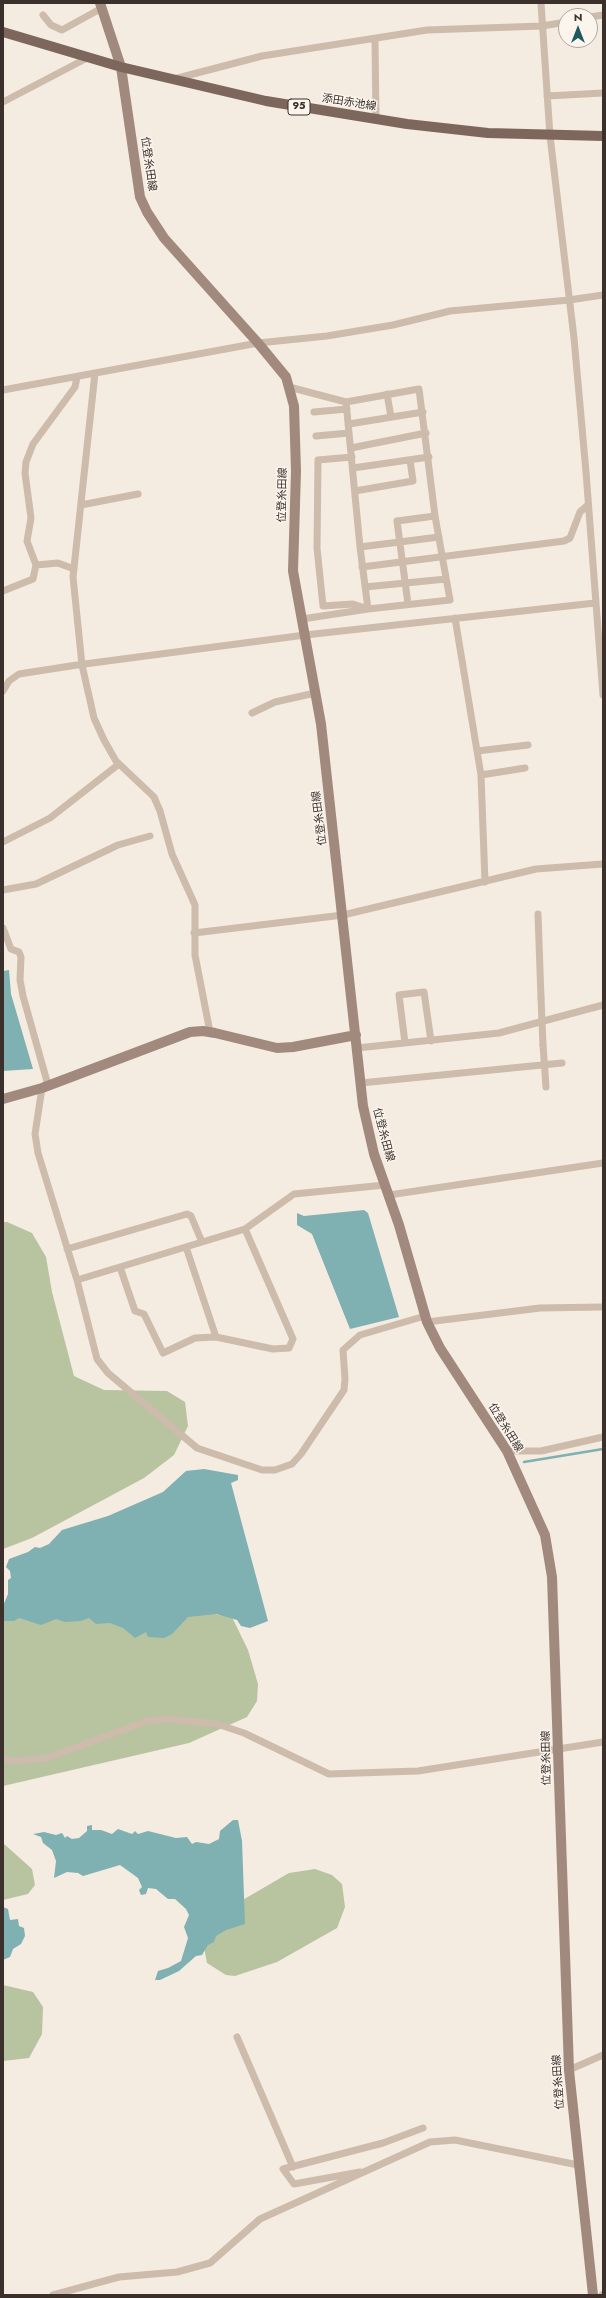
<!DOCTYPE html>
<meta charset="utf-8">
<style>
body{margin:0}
#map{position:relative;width:606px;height:2298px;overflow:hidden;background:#f4ebe1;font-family:Jost,sans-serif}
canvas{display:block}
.frame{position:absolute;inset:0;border:4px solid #3b302b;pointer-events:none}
.north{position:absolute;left:558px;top:8px;width:40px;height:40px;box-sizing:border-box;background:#fbf5ee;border:1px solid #aea6a0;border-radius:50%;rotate:0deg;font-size:11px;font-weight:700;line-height:16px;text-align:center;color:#3b302b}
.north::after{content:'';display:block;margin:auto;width:14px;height:18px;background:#1f5a5e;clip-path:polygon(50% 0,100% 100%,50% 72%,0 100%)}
</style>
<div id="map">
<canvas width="606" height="2298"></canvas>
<div class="frame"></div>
<div class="north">N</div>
</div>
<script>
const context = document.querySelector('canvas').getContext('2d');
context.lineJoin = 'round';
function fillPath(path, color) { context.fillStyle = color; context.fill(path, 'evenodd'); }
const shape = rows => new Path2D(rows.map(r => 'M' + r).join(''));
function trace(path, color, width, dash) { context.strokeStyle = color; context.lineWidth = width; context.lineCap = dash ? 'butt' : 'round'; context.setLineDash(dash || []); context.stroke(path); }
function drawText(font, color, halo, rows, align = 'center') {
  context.font = font + ' Jost,"Noto Sans JP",sans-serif'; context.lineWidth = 3; context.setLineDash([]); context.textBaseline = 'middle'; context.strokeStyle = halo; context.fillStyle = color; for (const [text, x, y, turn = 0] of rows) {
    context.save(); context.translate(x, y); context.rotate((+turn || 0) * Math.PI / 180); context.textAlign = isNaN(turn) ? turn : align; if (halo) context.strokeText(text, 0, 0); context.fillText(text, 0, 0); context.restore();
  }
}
const green = shape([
 [3,1222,7,1222,32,1233,46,1257,52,1292,74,1376,104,1390,167,1391,185,1402,188,1426,174,1455,144,1478,32,1538,3,1549],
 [55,1606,231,1615,248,1650,258,1684,257,1701,247,1717,189,1743,3,1786,3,1619],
 [3,1843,32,1869,35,1885,28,1894,3,1900],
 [315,1869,332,1875,342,1884,345,1907,337,1928,277,1962,235,1976,226,1975,207,1963,204,1947,222,1912,289,1873],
 [3,1985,33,1992,43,2007,42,2034,29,2058,3,2061]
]);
const water = shape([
 [9,970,11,994,33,1069,3,1071,3,971],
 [364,1210,368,1213,399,1317,350,1329,312,1234,297,1225,297,1213,304,1216],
 [204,1469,238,1475,238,1480,231,1483,268,1621,250,1628,241,1626,237,1620,217,1614,188,1617,172,1634,164,1638,148,1637,146,1632,135,1638,123,1628,110,1623,96,1624,89,1618,81,1621,65,1622,56,1619,41,1625,19,1618,14,1621,3,1621,3,1606,8,1594,8,1580,11,1578,10,1571,6,1567,9,1559,28,1552,35,1547,40,1548,49,1544,62,1530,108,1516,163,1492,186,1471],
 [233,1820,238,1820,242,1841,245,1924,226,1930,216,1936,214,1942,208,1945,202,1955,196,1956,179,1971,160,1980,155,1980,158,1971,168,1968,181,1961,188,1938,184,1927,189,1915,186,1909,175,1899,168,1899,156,1889,148,1888,146,1894,141,1895,139,1890,142,1887,138,1878,120,1865,83,1876,78,1873,67,1872,54,1878,56,1861,52,1850,43,1843,41,1837,33,1834,44,1832,56,1835,62,1833,65,1838,67,1836,72,1839,79,1838,87,1831,87,1826,92,1825,92,1830,101,1830,112,1834,118,1829,132,1834,135,1831,138,1834,148,1831,176,1838,187,1837,192,1844,196,1842,209,1844,219,1839,220,1831],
 [3,1907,8,1909,10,1920,18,1919,19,1926,24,1928,25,1936,21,1944,13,1949,10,1957,3,1960]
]);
const stream = shape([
 [524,1462,603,1449]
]);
const street = shape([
 [541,3,550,136,574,338,586,472,603,695],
 [43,15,51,25,62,30,102,8],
 [590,17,603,15],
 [375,40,376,119],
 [174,79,262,56,427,30,542,26,566,22],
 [547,96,603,93],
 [3,102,89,57],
 [95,373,73,577,82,665,94,718,104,740,116,761,154,797,160,811,172,854,195,905,195,955,210,1032],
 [289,387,346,402,360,547,368,609,302,619],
 [3,390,258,343,327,336,393,325,450,311,569,300,603,295],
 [387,394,391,417],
 [346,402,419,389,435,516,450,600,368,609,353,604,323,606,317,548,318,460,352,457],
 [314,412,347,409],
 [349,424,423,412],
 [316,436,349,433],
 [351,448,426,433],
 [353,468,429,457],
 [355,491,413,481,410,460],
 [81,505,138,494],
 [360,547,439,537],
 [36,565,58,563,74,569],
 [362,567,564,541,570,538,580,512,588,505],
 [365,587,446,579],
 [3,591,33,579,36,565,27,541,31,518,25,473,26,462,33,444,75,387,77,377],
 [408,604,397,521,435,516],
 [455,618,481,775],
 [3,691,9,681,19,674,77,665,305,635,595,603],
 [252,713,275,702,315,693],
 [477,751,528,745],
 [3,842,50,818,119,764],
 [485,882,481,775,525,768],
 [3,890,36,884,118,845,150,836],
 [538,914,541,998],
 [3,928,11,949,19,952,21,957,20,980,23,996,48,1085],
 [194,933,343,915,536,869,603,864],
 [405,1043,399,995,424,992,431,1041],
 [543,1045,546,1087],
 [357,1048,499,1033,603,1005],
 [361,1083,562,1063],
 [42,1088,35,1134,38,1153,77,1280,245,1229,294,1194,385,1185],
 [389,1195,603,1163],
 [186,1247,216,1337,273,1349,289,1348,293,1339,245,1229],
 [67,1249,187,1214,191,1216,202,1242],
 [120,1267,135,1311,144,1314,163,1353,195,1338,216,1337],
 [77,1280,97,1359,108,1373,197,1448,262,1470,275,1470,292,1464,301,1454,344,1390,345,1379,343,1350,360,1335,425,1316],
 [427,1322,540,1308,603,1307],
 [507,1451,541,1451,603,1437],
 [3,1759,15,1761,47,1758,147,1721,168,1719,217,1724,244,1733,329,1774,418,1771,603,1742],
 [237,2037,293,2167],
 [569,2070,603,2055],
 [360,2172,294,2184,283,2169,383,2143,423,2128],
 [53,2295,119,2277,177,2272,210,2263,260,2219,430,2142,455,2140,578,2165],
 [602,2295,603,2294]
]);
const secondary = shape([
 [100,3,121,67,140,197,147,212,164,238,258,343,286,377,294,406,296,471,293,571,321,724,363,1106,374,1154,399,1225,427,1322,440,1348,507,1451,545,1535,552,1577,569,2070,593,2295],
 [3,1099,42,1088,190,1032,203,1031,215,1033,277,1048,293,1047,356,1035]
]);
const primary = shape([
 [3,32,121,67,266,101,407,124,488,133,603,136]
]);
const streetBridge = shape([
 [541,998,543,1045]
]);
const shields = [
 [299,107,22]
];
const shieldNames = [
 ["95",299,107]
];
const streetNames = [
 ["添田赤池線",349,103,9],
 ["位登糸田線",148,164,82],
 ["位登糸田線",283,495,-89],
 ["位登糸田線",320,818,-97],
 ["位登糸田線",383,1135,75],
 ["位登糸田線",505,1428,58],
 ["位登糸田線",547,1758,-91],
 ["位登糸田線",559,2082,-94]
];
fillPath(green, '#b8c4a0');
fillPath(water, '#7fb0b2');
trace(stream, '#7fb0b2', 2.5);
trace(street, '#cdbbac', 7);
trace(secondary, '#a18a7d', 10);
trace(primary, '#7d675c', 10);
trace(streetBridge, '#cdbbac', 7);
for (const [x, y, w] of shields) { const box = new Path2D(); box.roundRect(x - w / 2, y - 8, w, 16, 3); context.fillStyle = '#fbf5ee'; context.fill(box); trace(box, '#3b302b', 1); }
drawText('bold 10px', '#3b302b', null, shieldNames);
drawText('11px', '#3b302b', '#fbf5ee', streetNames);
</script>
